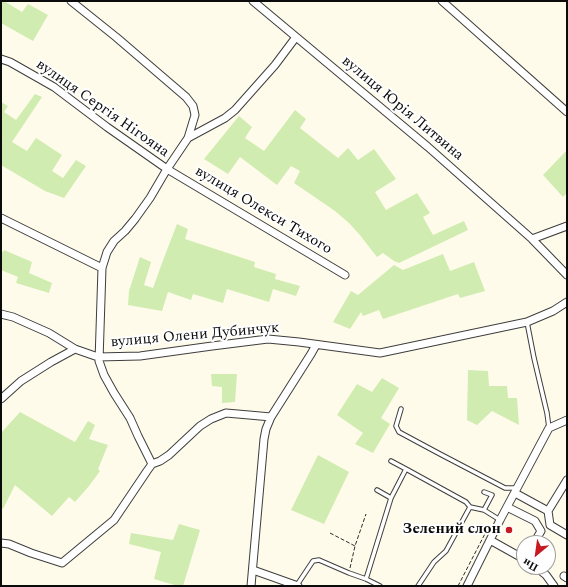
<!DOCTYPE html>
<meta charset="utf-8">
<style>
body{margin:0}
#map{position:relative;width:568px;height:587px;overflow:hidden;background:#fffbea;font-family:Spectral,serif}
canvas{display:block}
.frame{position:absolute;inset:0;border:2px solid #0b0b0b;pointer-events:none}
.north{position:absolute;left:516px;top:535px;width:40px;height:40px;box-sizing:border-box;background:#fff;border:1px solid #9d9d9d;border-radius:50%;rotate:209deg;font-size:11px;font-weight:700;line-height:16px;text-align:center;color:#0b0b0b}
.north::after{content:'';display:block;margin:auto;width:14px;height:18px;background:#c61922;clip-path:polygon(50% 0,100% 100%,50% 72%,0 100%)}
</style>
<div id="map">
<canvas width="568" height="587"></canvas>
<div class="frame"></div>
<div class="north">Пн</div>
</div>
<script>
const context = document.querySelector('canvas').getContext('2d');
context.lineJoin = 'round';
function fillPath(path, color) { context.fillStyle = color; context.fill(path, 'evenodd'); }
const shape = rows => new Path2D(rows.map(r => 'M' + r).join(''));
function trace(path, color, width, dash) { context.strokeStyle = color; context.lineWidth = width; context.lineCap = dash ? 'butt' : 'round'; context.setLineDash(dash || []); context.stroke(path); }
function drawText(font, color, halo, rows, align = 'center') {
  context.font = font + ' Spectral,serif'; context.lineWidth = 4; context.setLineDash([]); context.textBaseline = 'middle'; context.strokeStyle = halo; context.fillStyle = color; for (const [text, x, y, turn = 0] of rows) {
    context.save(); context.translate(x, y); context.rotate((+turn || 0) * Math.PI / 180); context.textAlign = isNaN(turn) ? turn : align; if (halo) context.strokeText(text, 0, 0); context.fillText(text, 0, 0); context.restore();
  }
}
const green = shape([
 [1,1,4,1,22,12,28,4,48,15,33,41,1,23],
 [35,94,42,97,12,142,27,151,36,138,62,155,52,171,63,178,76,160,86,166,64,198,45,191,1,165,1,102,8,106,4,112,16,120],
 [295,110,306,119,300,128,338,158,348,148,358,160,374,149,396,179,375,192,386,210,417,193,430,213,423,217,433,235,464,221,468,230,399,263,394,261,383,253,377,257,359,234,349,223,335,211,294,183,300,171,291,166,277,185,240,157,228,174,204,159,239,116,252,127,245,138,264,151],
 [567,150,567,193,563,197,543,175],
 [177,224,188,229,185,239,255,262,254,267,276,274,275,279,300,286,296,296,273,289,269,302,227,289,223,303,193,294,191,300,168,292,162,311,128,305,129,291,140,257,151,262,144,285,153,288,162,263],
 [4,250,32,262,29,273,52,283,49,293,16,283,18,277,1,270,1,251,3,252],
 [443,254,450,271,474,262,485,291,460,298,458,294,383,319,379,310,363,316,361,312,350,329,333,322,351,291,358,295,394,265,403,270],
 [468,370,488,371,489,386,507,386,508,398,517,398,519,425,492,411,477,425,467,420],
 [211,374,237,374,235,402,222,403,222,387,212,386],
 [382,378,399,388,381,418,390,424,373,453,355,444,363,433,337,415,357,384,372,392],
 [20,412,75,442,88,421,95,425,89,439,108,445,98,469,100,471,89,486,75,502,69,497,52,516,15,485,3,509,1,507,1,433],
 [318,455,349,472,324,524,291,510],
 [179,524,200,530,183,586,178,586,154,579,161,552,129,544,131,533,173,540]
]);
const path = shape([
 [330,533,355,546],
 [350,568,355,546,366,514],
 [458,586,489,526]
]);
const lane = shape([
 [527,322,534,358,547,413,549,428],
 [401,409,396,426,399,432,440,454,505,488,516,488],
 [391,461,406,469],
 [391,498,406,469,466,502,470,507,446,551,434,562,418,586],
 [470,507,484,510,500,520],
 [484,510,492,495,484,492],
 [366,579,391,498,377,490],
 [297,585,313,561,319,560,349,573,366,579,380,586]
]);
const street = shape([
 [71,1,116,37,186,97,193,106,195,115,188,138],
 [253,1,428,147,532,239,567,275],
 [442,1,567,112],
 [1,59,10,62,54,87,107,127,167,169,345,275],
 [1,218,102,268],
 [532,239,567,226],
 [1,314,13,317,49,333,75,349],
 [1,399,21,381,51,362,75,349,98,357,140,356,212,346,268,339,299,342,380,353,527,322,553,311,567,302],
 [152,464,138,436,130,418,114,393,104,375,99,361,102,268,107,252,114,241,125,231,135,219,150,198,167,169,188,138,225,118,235,110,275,65,296,37],
 [515,493,548,511,567,480],
 [507,507,535,521,541,531,534,543],
 [548,511,550,525,567,535],
 [490,540,524,559],
 [1,543,9,544,31,553,62,563,114,520,147,471,152,464,160,461,169,455,200,426,211,419,226,413,249,415,271,417],
 [536,567,546,575,554,586],
 [253,570,298,586],
 [564,576,567,578],
 [251,586,264,439,266,429,271,417,311,354,316,345],
 [467,586,500,520,549,428,567,420]
]);
const markers = [
 [509,530,4,"#c61922"]
];
const streetNames = [
 ["вулиця Сергія Нігояна",102,109,35],
 ["вулиця Юрія Литвина",402,109,40],
 ["вулиця Олекси Тихого",263,211,31],
 ["вулиця Олени Дубинчук",195,336,-5]
];
const poiNames = [
 ["Зелений слон",501,530]
];
fillPath(green, '#d0ecb1');
trace(lane, '#3e3e3e', 5.5);
trace(street, '#3e3e3e', 9);
trace(path, '#2d2d2d', 1, [4, 2]);
trace(lane, '#fff', 3.5);
trace(street, '#fff', 7);
for (const [x, y, r, color] of markers) { const dot = new Path2D(); dot.arc(x, y, r, 0, 2 * Math.PI); context.fillStyle = color; context.fill(dot); trace(dot, '#fff', 1.5); }
drawText('15px', '#0b0b0b', '#fff', streetNames);
drawText('bold 15px', '#0b0b0b', '#fff', poiNames, 'right');
</script>
